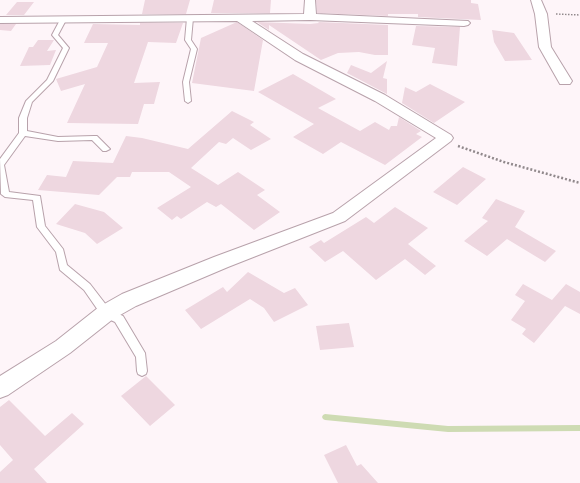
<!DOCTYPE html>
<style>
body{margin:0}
canvas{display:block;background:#fef5f9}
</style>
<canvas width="580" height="483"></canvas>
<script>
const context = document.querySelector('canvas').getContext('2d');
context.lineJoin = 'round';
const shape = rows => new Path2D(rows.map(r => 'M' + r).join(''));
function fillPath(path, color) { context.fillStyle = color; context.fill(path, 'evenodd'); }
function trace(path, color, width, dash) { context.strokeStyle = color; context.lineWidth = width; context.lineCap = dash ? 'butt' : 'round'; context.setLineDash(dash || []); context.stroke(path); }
const stream = shape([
 [325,414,448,426,580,425,580,431,448,432,325,420,323,419,322,417,323,415,325,414]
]);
const building = shape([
 [145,0,190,0,186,14,142,14],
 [214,0,271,0,270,13,211,13],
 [316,0,471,0,471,3,478,4,481,20,418,17,418,14,388,14,388,16,317,13],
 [17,2,34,2,24,15,6,15],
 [237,22,263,40,254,91,192,83,201,38],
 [257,22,310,24,319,23,318,22,388,25,388,55,375,55,359,52,338,53,321,60,269,25,269,30],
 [140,23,183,23,176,43,148,42,134,83,160,82,154,104,144,104,138,124,67,123,85,84,61,91,56,79,97,67,108,43,84,43,93,24,140,25],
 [0,24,16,24,11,31,0,30],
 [416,26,460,27,457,66,432,63,435,48,412,45],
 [492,30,514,33,532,60,505,61,494,42],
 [38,40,54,40,47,51,56,50,50,65,20,66,29,47,33,47],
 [387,61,383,78,387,79,387,94,347,73,351,65,371,73],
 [293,74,336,99,318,108,360,131,375,122,389,130,391,126,397,126,399,117,421,131,416,134,422,137,385,165,341,142,323,154,293,137,314,124,258,92],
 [430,84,465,102,434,123,402,103,405,87,416,92],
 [232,111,254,122,250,125,271,139,251,150,233,138,226,144,219,142,191,168,218,185,238,172,265,190,257,195,280,212,254,230,221,204,216,207,207,202,181,219,177,216,172,220,157,208,191,187,169,172,132,172,130,177,117,177,99,195,38,190,47,175,66,177,73,161,113,163,126,136,142,138,188,149],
 [463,167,486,179,457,205,433,192],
 [496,199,525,211,515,227,556,251,545,262,507,239,487,256,464,241,488,221,482,218],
 [75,204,104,212,123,228,97,244,85,233,56,224],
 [395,207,428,228,408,244,436,266,425,275,405,259,376,280,343,251,325,262,309,247,321,240,324,243,366,217,374,223],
 [248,272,284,293,295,288,308,305,274,322,264,308,250,299,201,329,185,310,223,287,227,292],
 [523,284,552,300,566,284,580,292,580,314,565,306,534,343,522,334,526,329,511,320,525,301,515,295],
 [349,323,354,347,320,350,316,326],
 [146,376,175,405,150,426,121,396],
 [9,400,45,436,72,413,84,424,34,469,47,483,0,483,0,472,13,460,0,445,0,407],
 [346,445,357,466,361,464,378,483,338,483,324,455]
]);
const pathFar1 = shape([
 [556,14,580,15]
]);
const path = shape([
 [458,146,504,162,580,183]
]);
const service = shape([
 [190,16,193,18,191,40,197,49,189,82,191,101,188,103,185,101,183,82,191,49,185,40,187,18,190,16],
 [63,18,66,20,58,35,69,48,53,81,32,102,27,118,27,131,58,137,94,136,97,136,110,149,106,151,103,151,92,140,58,141,25,136,4,165,9,192,40,196,45,226,63,249,67,265,90,284,110,310,123,316,145,353,147,371,146,374,142,376,138,374,137,371,136,357,115,322,102,316,84,290,60,270,56,252,37,227,33,200,5,197,1,194,0,159,19,133,19,118,26,101,47,80,63,48,52,35,60,20,63,18]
]);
const minor = shape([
 [305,0,315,0,316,14,468,21,470,23,468,25,464,26,310,20,252,21,303,54,385,95,451,135,453,138,451,141,345,221,228,267,136,306,113,319,70,353,8,395,0,398,0,376,56,341,99,307,122,294,214,257,333,213,436,138,375,101,295,60,237,21,0,23,0,17,304,14,305,0],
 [531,0,541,0,547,14,551,47,572,81,570,84,560,84,539,47,535,14,531,0]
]);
fillPath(stream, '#cedbb3');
fillPath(building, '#eed7e0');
trace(service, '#b8a2ab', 2);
trace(minor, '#b8a2ab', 2);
trace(pathFar1, '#91898c', 1.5, [1.5, 1.5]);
trace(path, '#91898c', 2.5, [2, 2]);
fillPath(service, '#fff');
fillPath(minor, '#fff');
</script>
